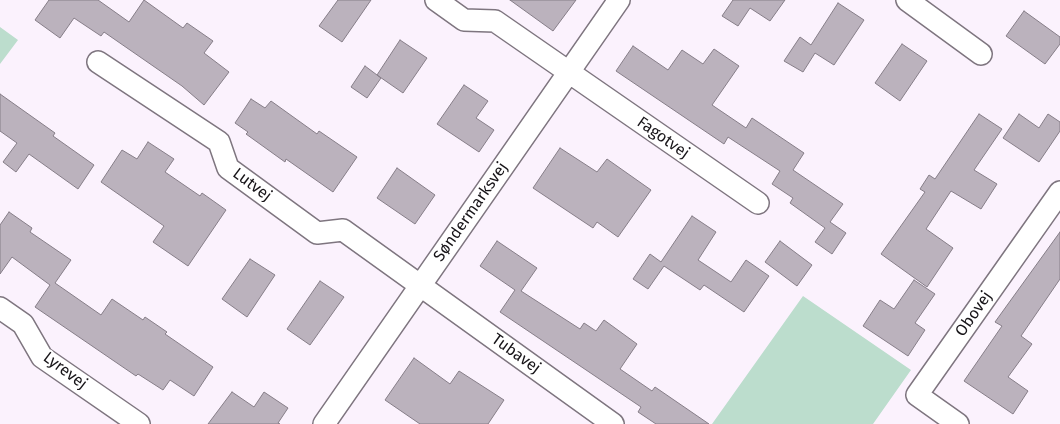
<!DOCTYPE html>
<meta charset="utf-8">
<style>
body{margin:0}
canvas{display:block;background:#fbf2fd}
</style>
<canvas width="1060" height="424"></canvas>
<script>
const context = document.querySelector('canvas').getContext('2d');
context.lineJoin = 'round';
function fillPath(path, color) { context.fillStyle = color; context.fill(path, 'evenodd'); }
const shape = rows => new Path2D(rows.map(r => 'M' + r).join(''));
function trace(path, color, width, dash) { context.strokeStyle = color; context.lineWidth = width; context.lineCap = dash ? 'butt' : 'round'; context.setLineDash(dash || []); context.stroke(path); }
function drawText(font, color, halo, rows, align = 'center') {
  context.font = font + ' "Fira Sans",sans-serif'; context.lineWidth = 4; context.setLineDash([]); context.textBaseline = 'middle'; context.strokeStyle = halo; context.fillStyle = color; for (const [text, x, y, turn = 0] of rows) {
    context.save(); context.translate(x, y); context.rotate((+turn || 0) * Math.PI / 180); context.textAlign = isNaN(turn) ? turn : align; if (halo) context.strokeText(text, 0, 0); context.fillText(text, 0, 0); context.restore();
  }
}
const green = shape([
 [0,27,18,40,0,64],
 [803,296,911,370,873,424,712,424]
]);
const building = shape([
 [49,0,98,0,129,22,144,0,183,28,187,23,213,41,204,53,229,72,204,105,182,86,104,32,101,36,74,18,60,38,35,20,49,0],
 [338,0,371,0,342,42,319,26,338,0],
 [510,0,576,0,553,31,510,0],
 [733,0,785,0,770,21,750,8,738,26,722,16,733,0],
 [838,3,864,20,834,65,815,53,803,72,784,61,800,37,811,45,838,3],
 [1024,11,1060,37,1060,44,1045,64,1006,36,1024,11],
 [400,40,427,58,403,93,377,75,400,40],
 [902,44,927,61,900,101,875,83,902,44],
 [633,46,668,70,682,50,703,64,714,49,739,66,712,105,746,128,752,118,804,153,793,170,843,204,830,222,846,233,832,254,815,242,825,228,790,203,793,198,772,184,780,171,728,137,724,144,616,71,633,46],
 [365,66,381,78,367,98,351,87,365,66],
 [464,85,488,101,476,118,494,130,479,152,437,124,464,85],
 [0,94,55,133,53,136,94,165,78,189,29,154,16,172,3,162,17,143,0,131,0,94],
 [251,99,265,108,271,101,317,134,319,131,357,157,333,192,286,159,285,162,246,134,248,132,235,123,251,99],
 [979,114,1002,129,974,170,997,184,981,209,951,191,926,229,953,248,927,287,881,254,925,192,920,189,929,175,935,179,979,114],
 [1019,114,1039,128,1048,114,1060,122,1060,131,1039,162,1003,138,1019,114],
 [148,142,174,159,165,172,200,196,202,193,226,210,188,266,153,242,164,226,101,182,122,150,137,159,148,142],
 [560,148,597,172,607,159,651,190,618,237,597,222,593,228,533,188,560,148],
 [397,168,435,195,415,224,377,198,397,168],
 [9,212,32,228,30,232,71,260,55,283,101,315,112,299,143,320,145,317,167,332,165,334,213,367,194,396,170,380,163,390,138,374,136,376,35,307,50,285,12,257,0,274,0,225,9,212],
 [692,216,716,232,698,260,731,282,746,260,769,276,744,312,704,285,700,290,664,266,648,289,633,279,650,254,661,262,692,216],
 [1060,232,1060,279,1021,336,1032,344,1008,377,1028,391,1013,414,964,381,1002,326,995,322,1060,232],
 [497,241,537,268,521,291,580,329,584,323,596,331,604,320,637,344,620,369,652,391,655,387,709,424,656,424,638,412,641,407,500,312,515,290,480,266,497,241],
 [780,241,812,265,797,286,765,262,780,241],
 [250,259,275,275,247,317,222,299,250,259],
 [914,280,935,294,915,323,925,330,908,356,863,326,880,300,894,309,914,280],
 [320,281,344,297,310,345,287,329,320,281],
 [414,358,450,384,459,371,504,400,488,424,420,424,385,400,414,358],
 [232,392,254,407,264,392,288,408,278,423,280,424,208,424,232,392]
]);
const minor = shape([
 [436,0,464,20,495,21,758,203],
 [907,0,981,54],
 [98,62,219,142,228,168,317,233,343,230,613,424],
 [0,308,23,324,42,357,139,424],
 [324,424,619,0],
 [958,424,917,395,1060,192]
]);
const streetNames = [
 ["Fagotvej",663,138,35],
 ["Lutvej",252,185,37],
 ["Søndermarksvej",471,212,-55],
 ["Obovej",974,314,-55],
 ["Tubavej",516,354,36],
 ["Lyrevej",65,371,37]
];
fillPath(green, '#bcddcd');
fillPath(building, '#bbb2bd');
trace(building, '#867e88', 1);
trace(minor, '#7e757f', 24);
trace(minor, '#fff', 21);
drawText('16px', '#171418', '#fff', streetNames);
</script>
